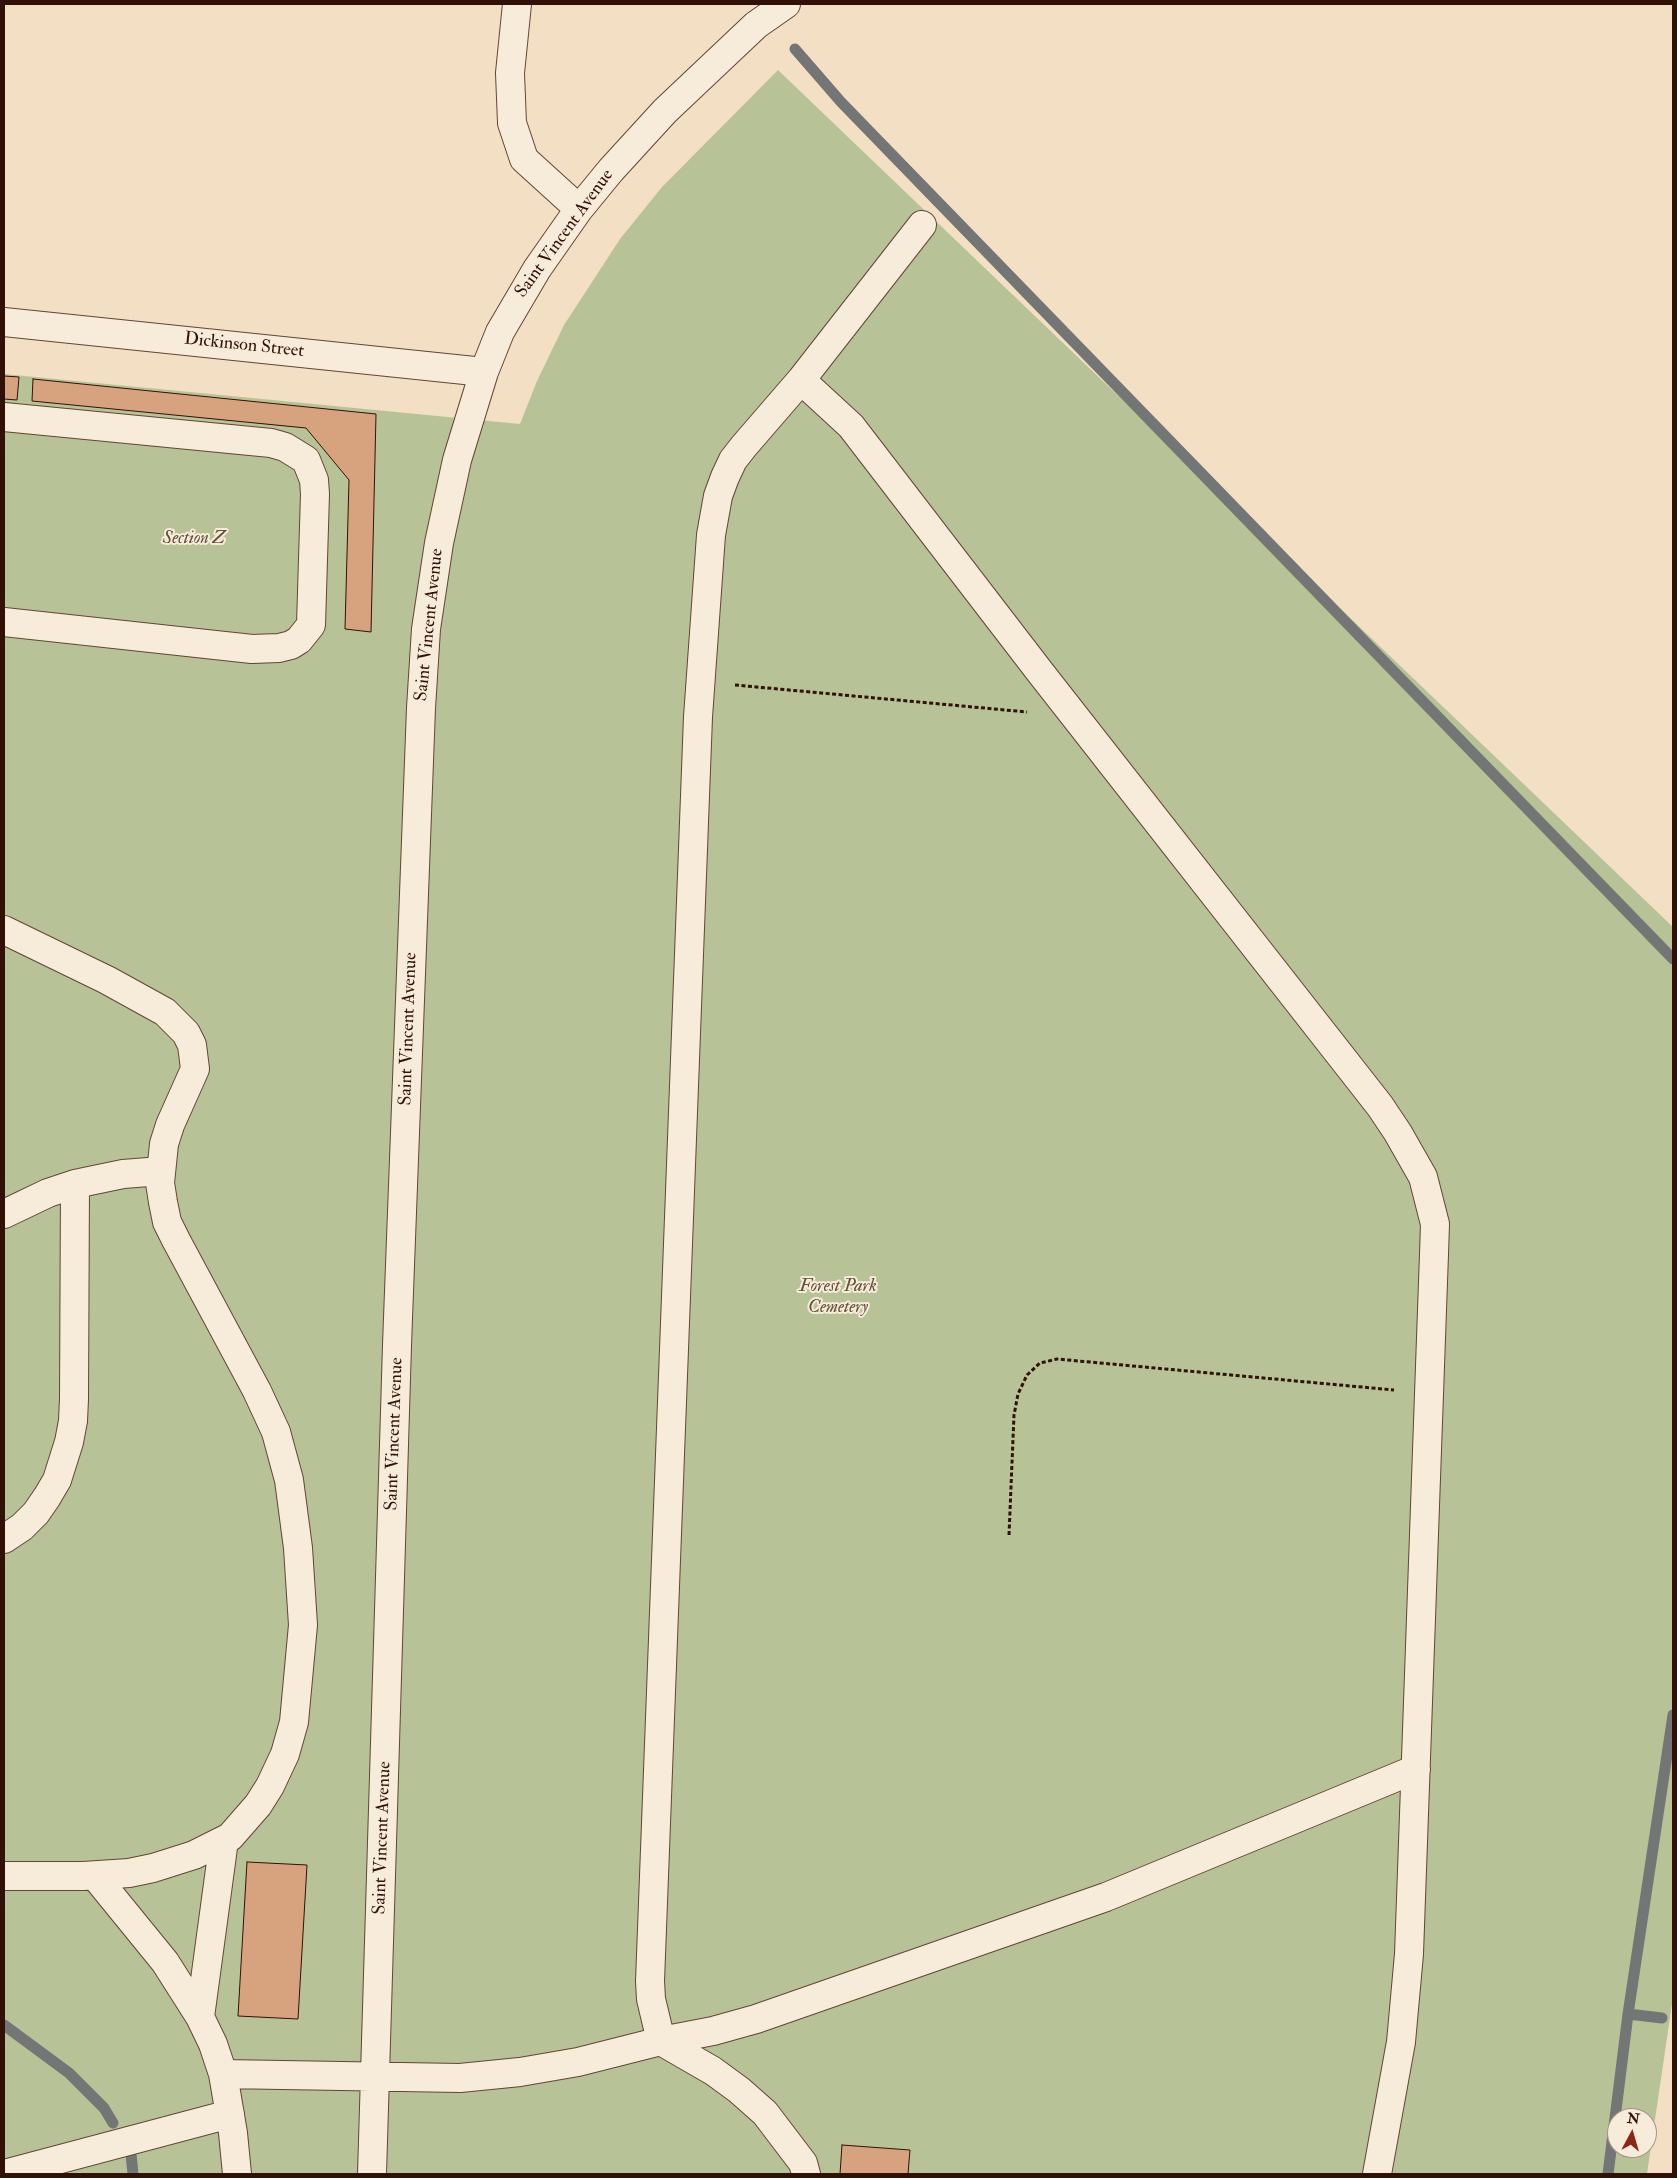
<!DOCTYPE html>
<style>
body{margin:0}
#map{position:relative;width:1677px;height:2178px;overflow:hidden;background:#f3e0c4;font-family:"IM FELL Double Pica",serif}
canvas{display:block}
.frame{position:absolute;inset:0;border:5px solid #311105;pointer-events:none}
.north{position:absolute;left:1607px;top:2108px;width:50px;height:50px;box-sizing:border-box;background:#f7ebd9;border:1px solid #a89484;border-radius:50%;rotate:6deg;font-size:14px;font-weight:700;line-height:20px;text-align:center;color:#311105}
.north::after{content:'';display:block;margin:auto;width:18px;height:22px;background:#8f2418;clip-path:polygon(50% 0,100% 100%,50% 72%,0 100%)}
</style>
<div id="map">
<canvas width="1677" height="2178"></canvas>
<div class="frame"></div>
<div class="north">N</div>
</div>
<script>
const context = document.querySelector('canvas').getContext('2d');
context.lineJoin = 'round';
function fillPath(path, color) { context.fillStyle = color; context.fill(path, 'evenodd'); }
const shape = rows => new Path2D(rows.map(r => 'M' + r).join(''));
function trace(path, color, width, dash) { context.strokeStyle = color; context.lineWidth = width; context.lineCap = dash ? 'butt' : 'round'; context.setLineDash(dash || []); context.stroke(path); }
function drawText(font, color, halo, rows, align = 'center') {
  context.font = font + ' "IM FELL Double Pica",serif'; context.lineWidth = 4; context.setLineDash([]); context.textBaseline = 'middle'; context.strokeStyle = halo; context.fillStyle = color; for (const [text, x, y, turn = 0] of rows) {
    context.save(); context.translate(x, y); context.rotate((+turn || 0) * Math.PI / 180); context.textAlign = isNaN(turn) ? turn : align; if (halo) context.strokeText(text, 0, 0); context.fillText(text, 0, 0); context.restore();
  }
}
const green = shape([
 [778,70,1673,927,1673,1997,1647,2174,4,2174,4,374,520,424,537,381,564,325,620,239,662,187],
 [1617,2118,1647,2118,1647,2148,1617,2148]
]);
const stream = shape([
 [795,49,841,102,1673,959],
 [1628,2014,1662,2018],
 [4,2025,69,2073,104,2108,113,2123],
 [131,2154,133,2174],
 [1608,2174,1628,2014,1673,1715]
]);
const building = shape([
 [4,376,19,377,17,400,4,399,4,376],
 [33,379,376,414,371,632,345,629,349,480,306,428,32,401,33,379],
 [247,1862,307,1865,298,2019,238,2016,247,1862],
 [842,2145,910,2150,908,2174,840,2174,842,2145]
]);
const path = shape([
 [735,685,1027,712],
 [1009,1535,1014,1415,1018,1394,1027,1375,1040,1363,1057,1359,1394,1390]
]);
const minor = shape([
 [517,4,510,73,512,123,524,159,579,209],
 [4,322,484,372],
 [801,380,851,426,1040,672,1380,1106,1398,1133,1423,1177,1435,1224,1434,1254,1409,1954,1401,2042,1377,2174],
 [4,417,271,443,285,447,306,460,314,480,315,494,311,625,299,640,291,645,279,648,252,649,4,622],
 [4,930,107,980,165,1012,186,1033,192,1045,195,1069,170,1125,164,1144,160,1183,163,1202,167,1222,176,1240,257,1391,276,1432,289,1480,298,1548,303,1625,294,1722,285,1754,270,1786,258,1805,230,1837,194,1855,153,1868,129,1873,83,1876,4,1876],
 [4,1214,48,1193,75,1184,123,1174,161,1171],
 [4,1539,22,1527,36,1513,47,1497,57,1480,69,1442,73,1421,74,1399,75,1184],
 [95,1876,165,1962,200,2017,213,2044,223,2074,233,2133,237,2174],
 [200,2017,224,1840],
 [223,2074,460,2078,520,2072,578,2062,661,2041,713,2031,756,2019,1106,1897,1416,1769],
 [8,2173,230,2114],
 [372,2174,397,1345,421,708,426,629,439,543,457,460,484,372,500,332,537,269,579,209,611,170,665,111,756,25,786,4],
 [806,2174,803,2163,765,2113,739,2090,713,2071,661,2041,651,1999,650,1981,698,717,711,535,718,496,725,477,733,460,744,446,801,380,922,225]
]);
const streetNames = [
 ["Saint Vincent Avenue",565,234,-54],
 ["Dickinson Street",244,346,6],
 ["Saint Vincent Avenue",430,625,-84],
 ["Saint Vincent Avenue",409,1029,-88],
 ["Saint Vincent Avenue",395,1434,-88],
 ["Saint Vincent Avenue",383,1838,-88]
];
const parkNames = [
 ["Section Z",194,539],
 ["Forest Park",838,1287],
 ["Cemetery",838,1308]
];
fillPath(green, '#b7c397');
trace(stream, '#747675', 11);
fillPath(building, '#d7a37e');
trace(building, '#311105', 1);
trace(minor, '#624535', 30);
trace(path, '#311105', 3, [4, 2.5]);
trace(minor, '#f7ebd9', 28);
drawText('18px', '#311105', '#f7ebd9', streetNames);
drawText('italic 18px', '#604f38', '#f7ebd9', parkNames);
</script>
